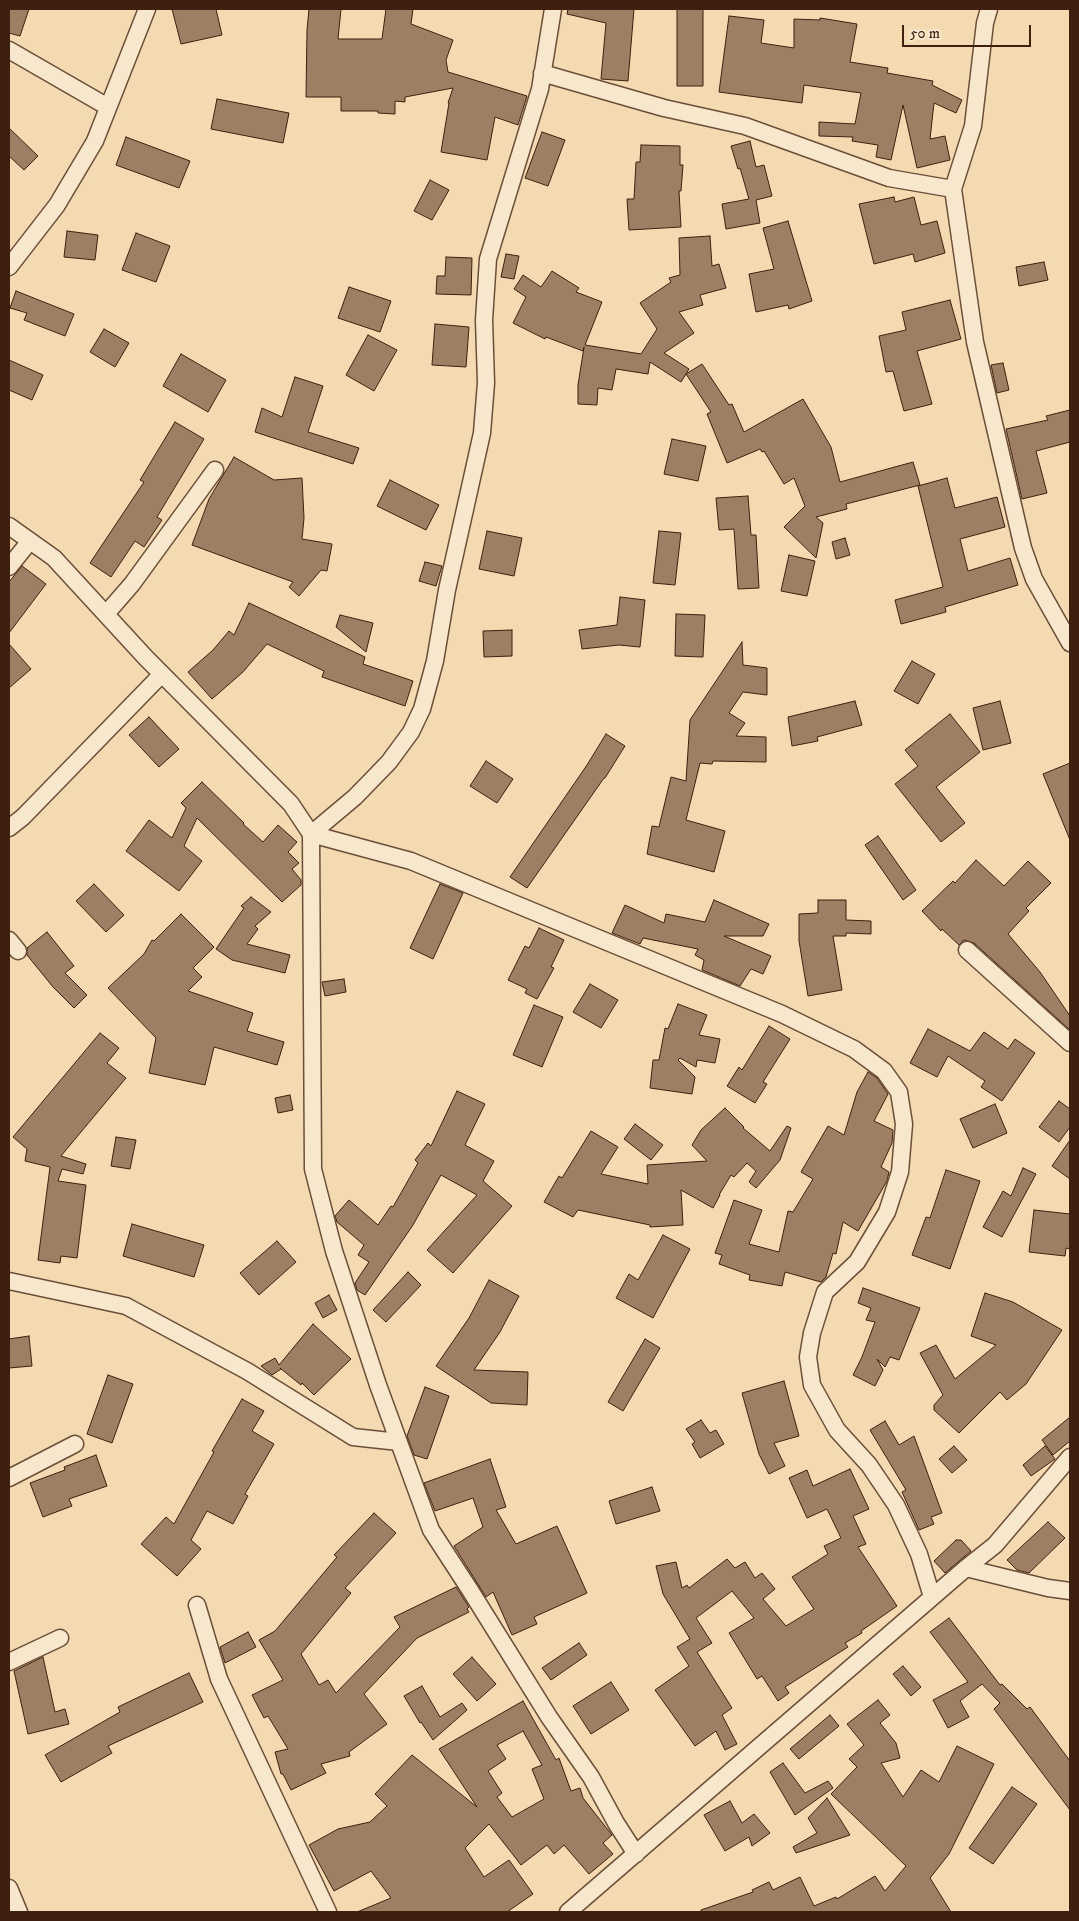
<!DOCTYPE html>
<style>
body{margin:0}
#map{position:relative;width:1079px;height:1921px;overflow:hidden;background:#f3dab1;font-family:"IM FELL DW Pica",serif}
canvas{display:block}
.frame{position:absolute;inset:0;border:10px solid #3f1f0f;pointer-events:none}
.scale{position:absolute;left:902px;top:25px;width:129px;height:22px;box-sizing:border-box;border:2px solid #3f1f0f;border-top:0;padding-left:6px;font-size:15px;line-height:18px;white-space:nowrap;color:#3f1f0f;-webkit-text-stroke:4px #f7e7cc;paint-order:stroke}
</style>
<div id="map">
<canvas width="1079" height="1921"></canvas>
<div class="frame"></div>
<div class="scale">50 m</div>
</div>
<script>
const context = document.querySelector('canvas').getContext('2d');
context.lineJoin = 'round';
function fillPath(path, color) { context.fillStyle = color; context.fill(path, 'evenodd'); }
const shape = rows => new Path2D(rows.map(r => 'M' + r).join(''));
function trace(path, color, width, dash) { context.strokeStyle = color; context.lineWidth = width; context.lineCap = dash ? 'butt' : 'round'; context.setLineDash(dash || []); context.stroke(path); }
const building = shape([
 [9,9,29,9,20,36,9,33,9,9],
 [172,9,216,9,222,35,181,44,172,9],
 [309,9,341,9,338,39,382,39,386,9,413,9,411,24,453,40,446,60,448,72,527,96,518,125,495,117,487,160,441,152,449,103,448,103,453,88,405,97,405,102,395,101,395,114,378,113,378,111,341,111,341,97,306,97,307,30,309,9],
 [568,9,634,9,628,81,601,79,606,23,567,14,568,9],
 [677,9,703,9,703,86,677,86,677,9],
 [729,16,764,20,761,43,794,48,794,19,820,20,820,18,857,24,850,62,888,68,887,73,933,81,932,85,962,100,956,113,934,103,930,139,945,136,950,160,917,168,903,105,891,160,876,157,878,145,852,141,853,137,819,136,819,122,855,124,861,93,804,85,802,103,719,92,729,16],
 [217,99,289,113,283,143,211,129,217,99],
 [9,128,38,156,24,170,9,156,9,128],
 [542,132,565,140,548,186,525,178,542,132],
 [126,137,190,161,179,188,116,165,126,137],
 [750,141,756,167,764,165,772,196,756,200,760,223,726,229,722,204,749,199,740,168,738,169,731,146,750,141],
 [641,145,680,146,680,165,683,165,681,191,679,191,681,227,629,230,627,199,634,199,636,162,640,162,641,145],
 [430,180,449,190,432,220,414,211,430,180],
 [894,197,895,202,914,197,921,225,937,221,945,253,915,262,913,254,874,264,859,204,894,197],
 [788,221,812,301,789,309,788,305,756,312,749,274,774,269,763,228,788,221],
 [67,231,98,235,95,260,64,257,67,231],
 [136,233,170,246,156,282,122,270,136,233],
 [710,236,712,266,719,264,726,288,700,295,703,305,679,312,694,333,664,353,689,369,686,374,702,364,729,405,732,404,744,432,803,399,831,447,840,482,913,462,920,485,846,504,847,509,816,517,823,523,816,558,784,527,805,506,794,478,784,484,764,451,762,452,760,449,727,463,707,414,711,412,686,374,681,382,650,362,648,374,616,369,612,390,598,388,597,405,578,404,578,385,584,347,583,351,546,337,545,339,513,323,526,297,514,289,523,275,541,287,552,271,579,288,576,292,602,302,585,345,641,354,657,329,640,303,671,282,669,278,680,275,679,238,710,236],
 [506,254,519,256,514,279,501,277,506,254],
 [446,257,472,258,471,295,436,294,437,276,445,276,446,257],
 [1044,262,1048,280,1019,286,1016,267,1044,262],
 [349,287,391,301,380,332,338,318,349,287],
 [16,291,74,314,65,336,24,320,27,313,10,308,16,291],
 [950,300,961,339,917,351,932,404,904,411,893,371,886,372,879,336,906,330,902,312,950,300],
 [435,324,469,327,466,367,432,365,435,324],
 [104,329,129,343,115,367,90,352,104,329],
 [368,335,397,350,374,391,346,375,368,335],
 [181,354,226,380,208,412,163,386,181,354],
 [9,360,43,375,32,400,9,390,9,360],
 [1003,363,1009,390,997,393,991,365,1003,363],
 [295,377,323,386,308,432,359,448,353,464,255,432,262,408,282,417,295,377],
 [1070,410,1070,442,1036,451,1047,493,1022,499,1006,429,1048,420,1046,416,1070,410],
 [175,422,204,439,157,517,162,520,144,547,135,541,111,577,90,563,144,482,140,480,175,422],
 [672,439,706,446,698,481,664,474,672,439],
 [234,457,274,480,302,478,304,518,302,539,332,544,327,571,321,570,299,596,289,587,293,582,192,545,209,499,234,457],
 [947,478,955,508,997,497,1005,527,960,539,968,571,1010,558,1018,585,945,607,946,612,901,624,895,600,943,587,918,486,947,478],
 [390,480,439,505,426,530,377,506,390,480],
 [748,496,751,535,756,535,759,588,738,589,734,529,719,530,716,498,748,496],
 [487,531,522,538,514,576,479,569,487,531],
 [659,531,681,533,675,585,653,583,659,531],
 [845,538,850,555,836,559,832,542,845,538],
 [789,555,815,561,807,596,781,591,789,555],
 [425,562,442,566,436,586,419,581,425,562],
 [22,566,46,584,9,633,9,582,22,566],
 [620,597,645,600,640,647,619,645,582,649,579,630,617,625,620,597],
 [249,603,365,657,363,664,413,681,405,706,322,677,324,671,267,644,243,672,212,699,188,672,213,650,229,631,234,635,249,603],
 [676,614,705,615,703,657,675,656,676,614],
 [340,615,373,623,366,652,336,627,340,615],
 [512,630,512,656,484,657,483,631,512,630],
 [742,642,743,665,767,668,767,695,743,692,729,713,745,723,736,736,766,737,766,762,713,761,712,764,700,763,686,820,725,831,714,872,647,854,652,826,659,827,671,777,686,781,690,720,742,642],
 [9,644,31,669,9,688,9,644],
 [912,661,935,674,918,704,894,691,912,661],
 [855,701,862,725,817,737,818,741,792,746,788,717,855,701],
 [1000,701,1011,743,983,750,973,708,1000,701],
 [950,714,980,752,936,787,965,823,941,842,895,784,918,766,905,750,950,714],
 [149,717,179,749,159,767,129,735,149,717],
 [606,734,625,746,605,778,604,778,527,888,510,877,587,765,606,734],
 [486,761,513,779,497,803,470,786,486,761],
 [1070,763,1070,840,1043,774,1070,763],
 [202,782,244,823,243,824,263,842,278,825,297,842,288,852,299,863,292,869,301,880,301,885,282,902,197,818,184,846,202,861,179,891,126,851,149,820,172,838,186,808,181,803,202,782],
 [878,836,916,890,903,900,865,845,878,836],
 [976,860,1004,886,1028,861,1051,883,1026,908,1029,911,1008,934,1040,972,1070,1016,1070,1030,974,943,964,940,959,945,942,929,941,931,922,911,953,881,955,883,976,860],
 [94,884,124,915,106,932,76,901,94,884],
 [440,884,463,893,433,959,410,948,440,884],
 [251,897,271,912,255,926,258,929,247,944,290,955,285,973,232,960,216,949,244,908,241,906,251,897],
 [714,900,769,924,763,936,724,936,771,956,763,974,751,969,740,986,702,970,704,960,695,955,698,949,643,938,640,944,612,933,625,905,664,923,666,914,705,922,714,900],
 [818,900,846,900,846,920,871,921,871,934,846,933,846,936,833,936,842,990,808,996,799,941,799,914,818,913,818,900],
 [181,914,214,947,193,968,202,977,188,991,253,1013,247,1031,284,1042,277,1065,214,1047,205,1085,149,1073,156,1038,108,988,144,954,152,940,154,941,181,914],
 [539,928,564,940,551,967,554,968,537,999,525,993,527,989,508,980,525,946,529,948,539,928],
 [47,932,74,966,65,973,87,995,74,1008,53,987,27,955,27,948,47,932],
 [344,979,346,992,325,996,322,982,344,979],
 [590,984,618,1000,601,1028,573,1012,590,984],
 [678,1004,707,1015,699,1035,720,1039,715,1063,697,1060,696,1067,680,1058,678,1060,695,1077,692,1094,650,1088,653,1060,659,1060,665,1028,668,1029,678,1004],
 [534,1005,563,1017,542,1067,513,1055,534,1005],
 [769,1026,790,1039,763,1082,767,1084,755,1103,727,1086,739,1067,742,1070,769,1026],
 [928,1029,970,1051,984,1032,1008,1049,1015,1039,1035,1053,1002,1101,981,1087,985,1081,948,1056,937,1077,910,1063,928,1029],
 [100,1033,119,1048,107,1063,126,1078,61,1156,86,1164,83,1174,62,1169,58,1181,86,1185,77,1258,61,1256,60,1263,38,1260,50,1167,25,1161,27,1149,13,1137,100,1033],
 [868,1072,877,1078,888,1094,874,1121,893,1130,892,1143,881,1167,889,1172,887,1181,858,1231,843,1222,836,1254,833,1253,826,1277,821,1282,785,1272,782,1286,749,1280,750,1275,719,1264,722,1255,715,1253,734,1200,762,1210,749,1244,779,1252,788,1211,793,1212,813,1179,801,1172,828,1126,844,1135,857,1092,868,1072],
 [457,1091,485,1104,465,1145,494,1161,483,1181,512,1206,453,1273,427,1250,477,1195,441,1175,413,1225,365,1295,357,1290,355,1283,369,1262,358,1255,364,1245,337,1222,335,1216,349,1200,378,1225,391,1206,393,1207,418,1163,415,1160,428,1143,431,1146,457,1091],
 [290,1095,293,1110,278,1113,275,1098,290,1095],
 [1059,1101,1070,1109,1070,1127,1059,1142,1039,1127,1059,1101],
 [995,1104,1007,1133,973,1148,960,1119,995,1104],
 [725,1108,744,1127,743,1128,770,1151,787,1126,791,1128,780,1160,756,1188,749,1182,756,1171,747,1163,734,1177,731,1175,719,1195,720,1195,713,1208,681,1190,683,1225,650,1227,650,1225,578,1210,573,1217,544,1202,559,1176,562,1178,591,1131,618,1147,601,1174,648,1184,647,1165,707,1161,692,1145,701,1130,725,1108],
 [635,1124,663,1145,651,1160,624,1139,635,1124],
 [116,1137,136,1140,130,1169,111,1166,116,1137],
 [1070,1140,1070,1179,1052,1166,1070,1140],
 [1023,1168,1036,1174,1002,1237,983,1227,1003,1191,1011,1196,1023,1168],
 [946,1170,980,1181,950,1269,912,1255,926,1217,930,1218,946,1170],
 [1034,1210,1070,1214,1070,1249,1066,1248,1065,1256,1029,1252,1034,1210],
 [132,1224,204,1245,194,1277,123,1256,132,1224],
 [663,1235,690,1249,653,1318,616,1298,629,1274,638,1280,663,1235],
 [277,1241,296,1262,259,1295,240,1273,277,1241],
 [408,1272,421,1285,386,1322,373,1310,408,1272],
 [489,1280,519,1296,500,1332,474,1370,528,1372,527,1405,491,1403,436,1366,469,1318,489,1280],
 [863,1288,920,1308,899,1360,890,1357,885,1367,877,1359,883,1370,875,1386,853,1375,862,1357,875,1322,866,1320,871,1308,858,1303,863,1288],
 [985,1293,1013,1302,1062,1330,1026,1384,1007,1400,1000,1392,959,1433,934,1410,934,1405,943,1395,920,1353,936,1345,955,1379,996,1345,971,1336,985,1293],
 [329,1295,337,1310,323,1318,315,1303,329,1295],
 [313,1324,351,1359,314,1395,302,1383,301,1385,280,1368,281,1369,272,1375,261,1366,275,1358,279,1365,313,1324],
 [29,1336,32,1366,9,1368,9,1339,29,1336],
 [645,1339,660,1348,623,1411,608,1402,645,1339],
 [108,1375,133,1384,112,1443,87,1434,108,1375],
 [784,1381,799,1436,774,1443,785,1466,769,1474,759,1454,742,1393,784,1381],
 [425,1387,449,1396,427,1459,414,1455,407,1436,425,1387],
 [242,1399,264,1411,252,1431,274,1444,245,1494,248,1496,233,1524,207,1511,191,1540,201,1549,177,1576,141,1544,166,1517,174,1524,214,1452,212,1451,242,1399],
 [1070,1417,1070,1441,1053,1455,1042,1440,1070,1417],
 [701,1420,710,1433,716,1430,724,1444,700,1458,692,1444,695,1442,686,1429,701,1420],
 [885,1421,899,1445,914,1436,942,1513,931,1517,934,1524,919,1530,902,1492,906,1490,870,1430,885,1421],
 [954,1446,967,1460,952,1473,939,1459,954,1446],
 [1045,1446,1055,1459,1031,1476,1023,1465,1045,1446],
 [96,1455,107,1486,69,1499,72,1506,43,1517,30,1483,65,1470,64,1467,96,1455],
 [490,1459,506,1507,496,1510,516,1544,557,1526,587,1593,534,1617,537,1624,512,1635,493,1592,486,1597,454,1546,483,1527,473,1498,435,1511,424,1483,490,1459],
 [850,1469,869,1509,853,1516,866,1544,858,1547,897,1606,861,1631,862,1633,845,1643,848,1647,785,1687,789,1693,778,1701,762,1676,757,1679,729,1633,754,1618,732,1591,696,1618,712,1643,697,1652,732,1708,722,1715,737,1744,725,1750,716,1731,695,1746,655,1690,689,1666,677,1647,690,1639,663,1594,656,1566,676,1562,682,1588,687,1585,689,1588,727,1559,735,1568,745,1562,755,1578,762,1573,775,1589,763,1599,786,1626,814,1609,792,1577,828,1554,824,1546,841,1538,827,1509,807,1518,789,1478,807,1470,813,1486,850,1469],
 [652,1487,660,1511,616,1524,609,1501,652,1487],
 [374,1513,396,1533,345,1588,351,1593,301,1654,319,1685,328,1680,336,1693,400,1627,394,1617,456,1587,469,1607,467,1609,469,1612,417,1638,364,1694,387,1724,349,1752,350,1756,321,1764,326,1773,291,1790,283,1774,281,1774,275,1752,288,1749,268,1716,264,1718,252,1695,283,1680,259,1640,275,1631,337,1557,334,1555,374,1513],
 [1048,1522,1065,1538,1029,1573,1017,1570,1007,1560,1048,1522],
 [956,1540,961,1540,971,1551,945,1573,934,1561,956,1540],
 [949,1618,1000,1685,1002,1684,1027,1709,1030,1707,1070,1761,1070,1810,994,1709,1000,1703,982,1684,960,1701,969,1717,948,1728,933,1700,968,1682,930,1632,949,1618],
 [248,1632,256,1647,225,1663,220,1647,248,1632],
 [579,1643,587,1655,551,1680,542,1668,579,1643],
 [43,1657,55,1712,65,1709,69,1724,28,1734,14,1671,43,1657],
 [472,1657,496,1684,477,1701,453,1674,472,1657],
 [903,1666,921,1687,911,1696,893,1674,903,1666],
 [189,1673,203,1702,108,1746,112,1753,61,1782,45,1755,120,1712,118,1707,189,1673],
 [611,1682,629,1710,591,1734,573,1706,611,1682],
 [422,1686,440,1717,462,1703,467,1710,433,1740,421,1722,420,1723,404,1696,422,1686],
 [878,1700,890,1715,880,1723,896,1743,900,1758,881,1763,903,1797,921,1770,939,1782,957,1746,994,1764,949,1854,930,1878,951,1912,701,1912,701,1910,753,1892,752,1890,769,1882,773,1890,800,1877,814,1906,836,1897,837,1899,875,1876,885,1891,906,1866,831,1794,857,1767,849,1759,864,1745,847,1724,878,1700],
 [523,1701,556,1760,559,1758,571,1791,580,1788,583,1798,612,1835,603,1843,613,1854,589,1874,564,1845,554,1854,547,1845,521,1865,489,1824,465,1848,484,1877,509,1860,533,1894,507,1912,357,1912,391,1898,371,1871,334,1891,309,1845,338,1829,370,1822,387,1806,375,1794,412,1755,477,1807,439,1749,523,1701],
 [523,1731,542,1765,532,1769,544,1799,512,1817,497,1797,502,1793,488,1771,506,1759,497,1745,523,1731],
 [830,1715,839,1726,799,1759,790,1749,830,1715],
 [783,1763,805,1793,828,1781,833,1788,795,1815,770,1772,783,1763],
 [1012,1787,1037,1804,993,1864,969,1848,1012,1787],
 [827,1798,850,1835,796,1853,793,1847,817,1833,808,1818,827,1798],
 [730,1801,742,1823,754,1814,770,1833,752,1846,749,1837,725,1851,704,1815,730,1801]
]);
const minor = shape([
 [989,9,985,23,973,126,953,189,975,342,1023,548,1034,579,1070,643],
 [9,50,108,107],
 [542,73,664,108,745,126,889,178,953,189],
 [9,267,57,205,95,141,147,9],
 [9,526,54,558,146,658,291,804,311,834,313,1169,334,1251,378,1385,431,1530,470,1590,549,1717,591,1777,616,1823,636,1854],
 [9,567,30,541],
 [106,614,132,584,215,470],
 [9,828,23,817,162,674],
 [311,834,411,861,782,1014,854,1049,884,1071,899,1092,904,1124,900,1172,887,1212,857,1262,825,1292,812,1333,808,1357,812,1385,837,1430,869,1465,896,1505,919,1554,932,1597],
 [311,834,355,797,389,762,411,732,422,709,435,661,447,590,482,433,486,383,484,320,488,259,540,89,553,9],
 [9,940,18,951],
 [967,950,1070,1043],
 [9,1281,126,1306,247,1371,353,1437,399,1442],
 [9,1478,75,1444],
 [966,1568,1048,1588,1070,1591],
 [197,1605,219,1679,328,1912],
 [9,1662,60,1638],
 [9,1888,19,1912],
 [568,1912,966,1568,995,1545,1070,1457]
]);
fillPath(building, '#9d8063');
trace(building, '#3f1f0f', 1);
trace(minor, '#6c4e38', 19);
trace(minor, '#f7e7cc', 16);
</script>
